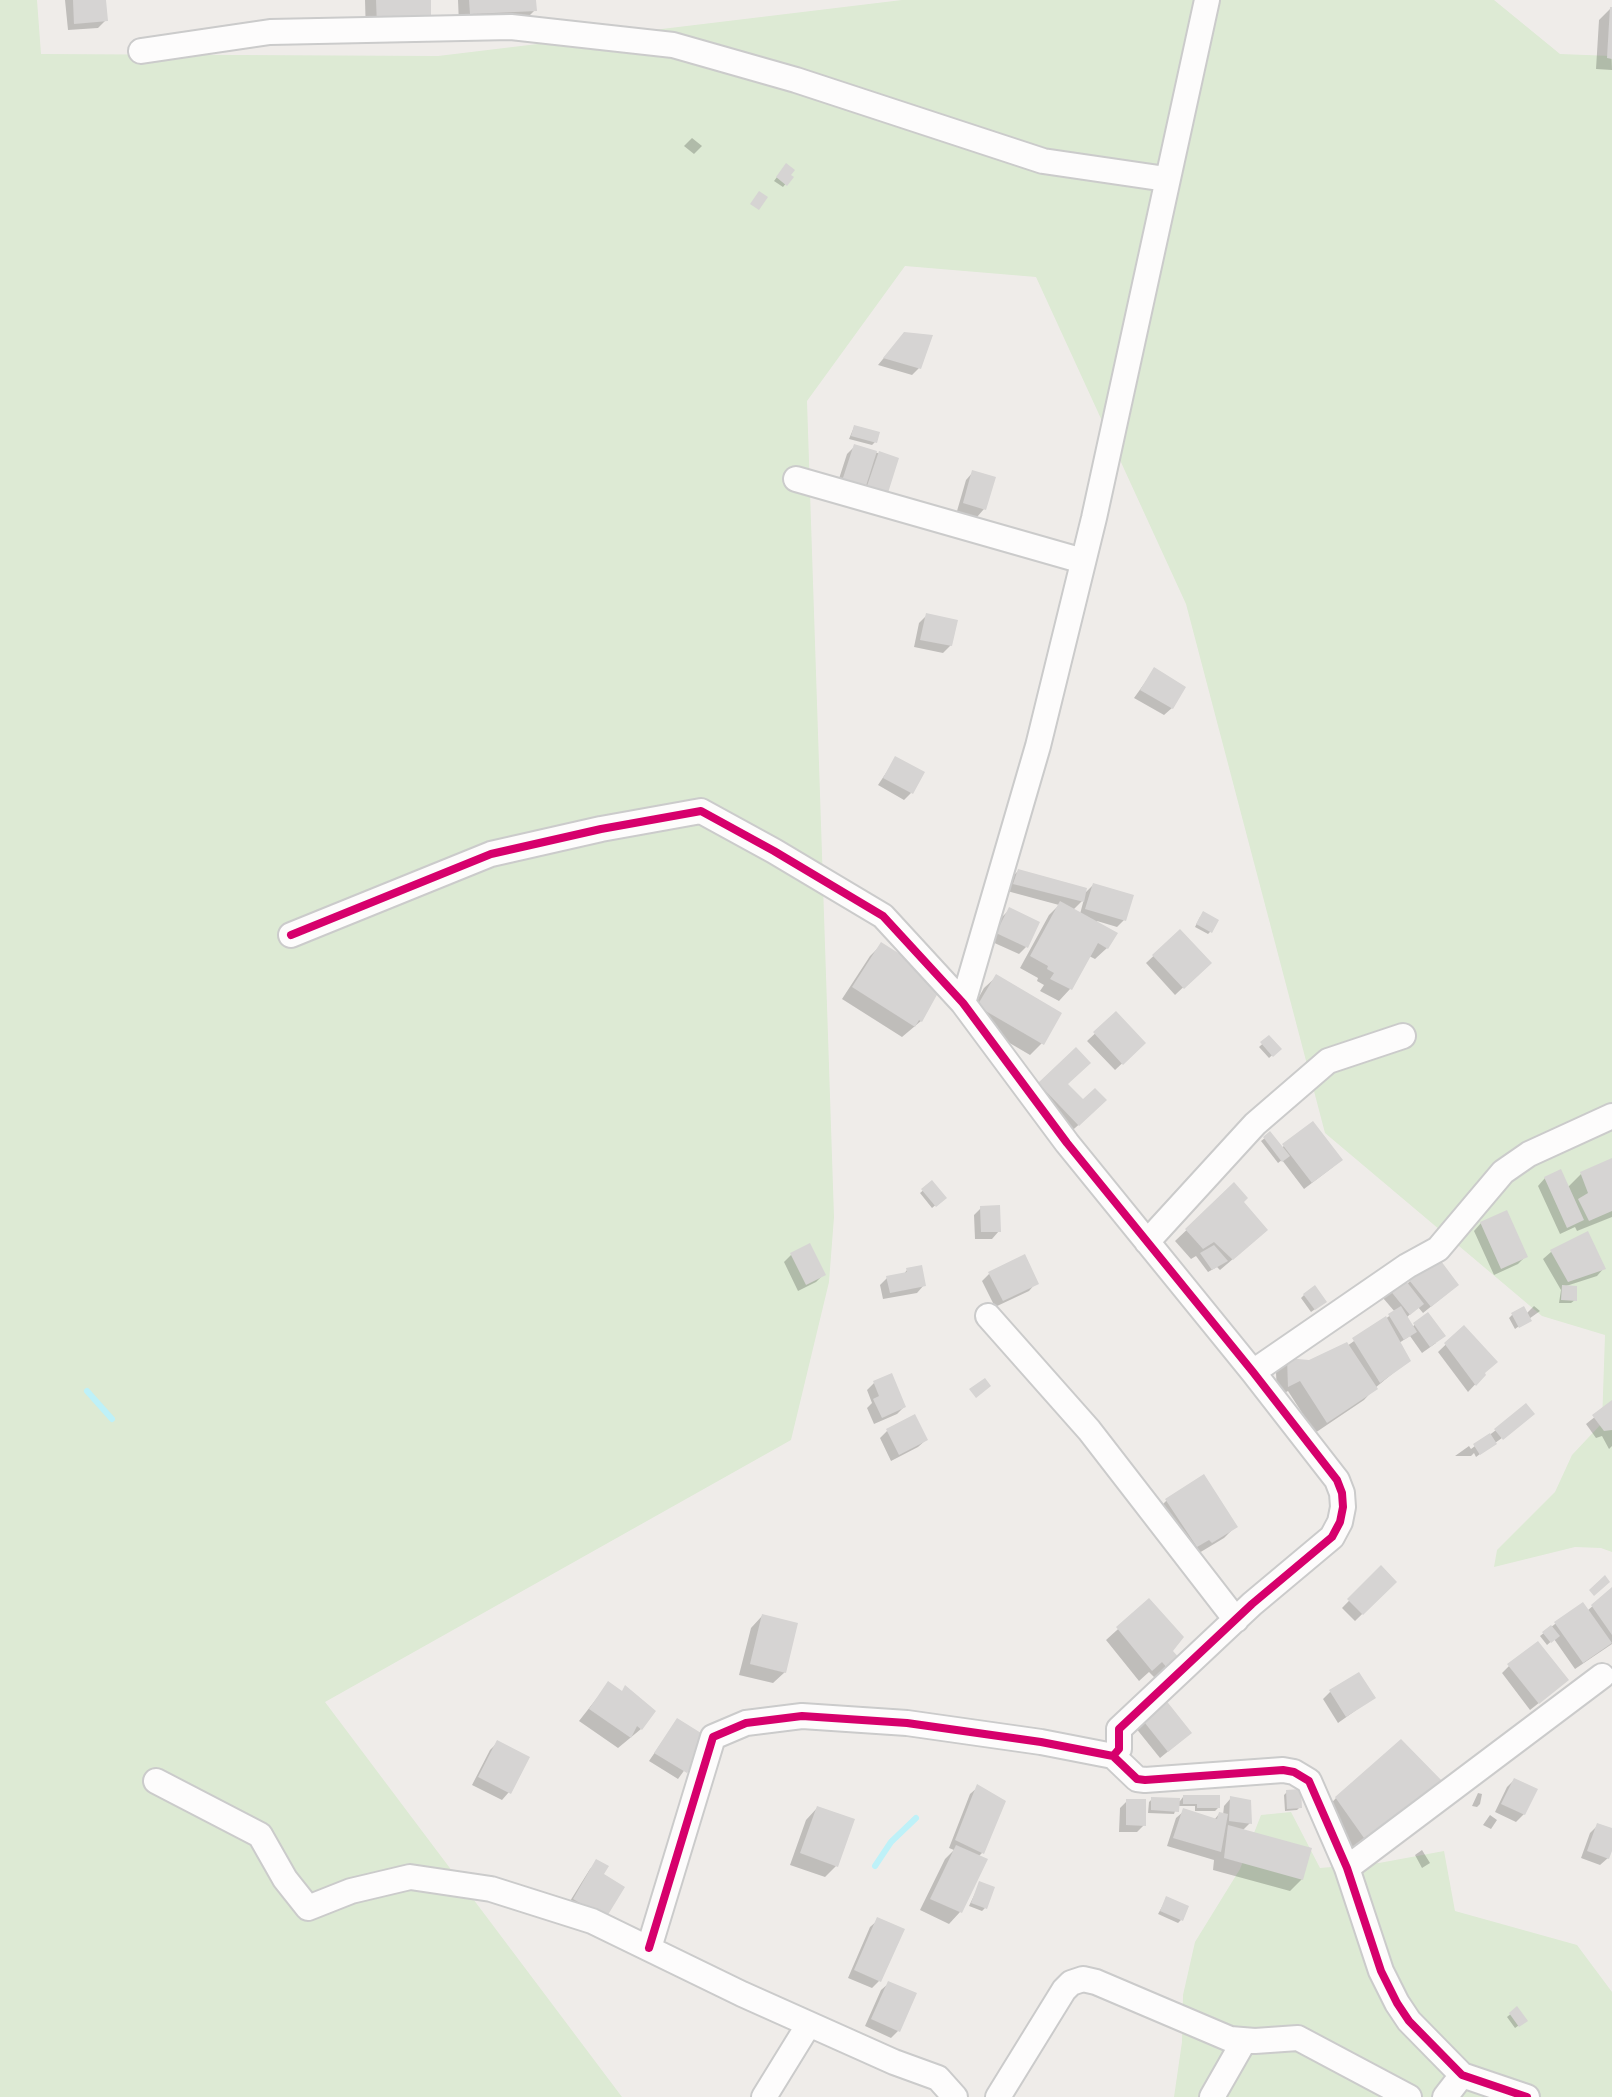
<!DOCTYPE html>
<style>
body{margin:0}
canvas{display:block;background:#efece9}
</style>
<canvas width="1612" height="2097"></canvas>
<script>
const context = document.querySelector('canvas').getContext('2d');
context.lineJoin = 'round';
function fillPath(path, color) { context.fillStyle = color; context.fill(path, 'evenodd'); }
const shape = rows => new Path2D(rows.map(r => 'M' + r).join(''));
function trace(path, color, width, dash) { context.strokeStyle = color; context.lineWidth = width; context.lineCap = dash ? 'butt' : 'round'; context.setLineDash(dash || []); context.stroke(path); }
const green = shape([
 [0,0,37,0,41,54,438,56,902,0,1494,0,1560,54,1612,56,1612,1552,1601,1548,1575,1547,1494,1567,1497,1550,1555,1492,1572,1455,1602,1423,1605,1335,1542,1316,1325,1133,1186,604,1036,277,905,266,807,401,834,1217,829,1282,791,1440,325,1702,622,2097,0,2097],
 [1291,1812,1320,1868,1379,1863,1444,1851,1455,1911,1577,1945,1612,1992,1612,2097,1174,2097,1182,2042,1183,1995,1195,1942,1240,1869,1261,1815]
]);
const shadow = shape([
 [65,0,104,0,106,20,98,28,68,30],
 [365,0,429,0,366,36],
 [458,0,534,0,535,10,523,22,459,25],
 [1610,9,1612,70,1596,69,1599,20],
 [692,138,702,146,694,154,684,146],
 [783,169,791,177,783,187,774,181],
 [897,342,919,368,912,375,878,365],
 [854,427,875,442,872,445,849,439],
 [855,446,897,459,885,495,836,488,847,454],
 [973,472,984,509,977,517,957,511,966,480],
 [927,615,951,645,943,653,914,647,919,623],
 [1154,670,1172,708,1164,715,1134,698],
 [896,758,911,793,904,800,878,785],
 [1018,871,1083,895,1093,885,1124,920,1117,927,1097,921,1107,948,1095,959,1089,956,1070,989,1059,1001,1040,991,1044,985,1037,981,1038,978,1020,968,1049,915,1059,905,1007,891,1011,878],
 [1084,899,1080,914,1073,910],
 [1009,910,1026,947,1019,954,990,941,1002,917],
 [1200,917,1211,931,1208,934,1195,927],
 [1180,931,1209,963,1175,995,1146,963],
 [882,944,941,982,921,1021,902,1037,842,999,870,956],
 [996,977,1042,1043,1030,1055,967,1018,984,988],
 [1116,1014,1144,1043,1115,1070,1087,1041],
 [1269,1038,1279,1049,1269,1058,1259,1047],
 [1039,1084,1066,1085,1093,1112,1066,1136,1028,1095],
 [1270,1134,1281,1148,1284,1146,1333,1167,1304,1189,1282,1160,1278,1163,1261,1141],
 [1612,1160,1612,1217,1577,1231,1575,1227,1560,1234,1538,1186,1545,1178,1567,1188,1581,1174],
 [932,1183,944,1198,932,1208,920,1193],
 [1234,1185,1254,1241,1220,1270,1217,1267,1208,1272,1196,1256,1191,1259,1175,1241],
 [981,1208,999,1231,992,1239,975,1239,974,1215],
 [1481,1223,1526,1256,1518,1264,1494,1275,1474,1231],
 [1587,1234,1604,1268,1597,1276,1563,1287,1575,1300,1571,1303,1559,1303,1561,1290,1543,1259,1551,1252],
 [792,1254,823,1275,816,1282,798,1291,784,1262],
 [907,1270,924,1285,917,1293,883,1299,880,1285,887,1278,903,1275],
 [989,1274,1036,1283,1029,1291,995,1307,982,1281],
 [1410,1281,1449,1292,1423,1313,1418,1307,1406,1318,1412,1327,1427,1315,1436,1343,1422,1353,1410,1336,1399,1343,1409,1360,1375,1388,1364,1400,1315,1433,1288,1391,1277,1397,1276,1372,1288,1360,1309,1362,1347,1346,1395,1312,1383,1298,1390,1290,1406,1285],
 [1304,1295,1321,1305,1311,1312,1301,1298],
 [1534,1306,1540,1311,1515,1329,1509,1318,1512,1315,1526,1314],
 [1464,1327,1484,1375,1468,1392,1438,1352],
 [874,1383,904,1407,897,1414,874,1424,867,1408,872,1403,867,1390],
 [1612,1403,1612,1446,1609,1449,1602,1436,1596,1438,1586,1424],
 [1525,1421,1476,1457,1474,1453,1471,1456,1455,1456,1469,1446,1471,1449,1496,1430],
 [887,1431,926,1440,918,1447,891,1461,880,1438],
 [1167,1500,1236,1526,1224,1538,1199,1553,1197,1550,1185,1557,1155,1512],
 [1381,1568,1395,1582,1355,1621,1342,1608],
 [1612,1589,1612,1644,1575,1669,1554,1639,1547,1645,1540,1636,1555,1624,1587,1611],
 [1149,1601,1171,1652,1177,1659,1156,1679,1149,1672,1139,1681,1106,1640],
 [762,1616,785,1672,773,1683,739,1675,751,1628],
 [1509,1666,1559,1687,1530,1710,1502,1673],
 [608,1684,641,1729,618,1748,579,1721],
 [1330,1692,1373,1698,1338,1723,1323,1699],
 [677,1720,707,1739,678,1779,649,1761],
 [1142,1720,1182,1740,1160,1758,1135,1727],
 [498,1742,509,1792,502,1800,472,1785,490,1750],
 [1514,1780,1524,1814,1516,1822,1495,1812,1507,1787],
 [978,1787,982,1853,978,1857,960,1912,949,1924,920,1910,945,1859,954,1850,949,1848,970,1794],
 [1287,1792,1300,1807,1297,1810,1285,1811,1284,1795],
 [1478,1793,1482,1794,1480,1804,1477,1807,1472,1806],
 [1183,1797,1218,1808,1215,1811,1195,1811,1195,1806,1177,1806,1174,1814,1148,1813,1149,1802,1152,1799,1180,1801],
 [1432,1797,1351,1848,1325,1810,1336,1798],
 [1231,1798,1250,1823,1242,1831,1302,1879,1290,1891,1213,1870,1214,1860,1167,1846,1176,1818,1184,1811,1214,1820,1219,1814,1223,1815,1224,1806],
 [1127,1801,1144,1825,1137,1832,1119,1832,1120,1808],
 [817,1808,836,1866,825,1877,790,1865,806,1820],
 [1490,1815,1497,1820,1491,1829,1483,1825],
 [1597,1826,1612,1830,1612,1845,1608,1858,1600,1865,1581,1858,1590,1833],
 [1422,1850,1430,1863,1422,1868,1415,1855],
 [597,1862,601,1875,605,1917,567,1906,590,1869],
 [980,1883,985,1908,982,1911,969,1906],
 [1167,1898,1181,1920,1178,1923,1158,1914],
 [878,1920,879,1981,872,1988,848,1978,870,1927],
 [889,1983,899,2030,891,2038,865,2026,881,1990],
 [1517,2009,1522,2023,1515,2028,1507,2017]
]);
const stream = shape([
 [87,1391,112,1419],
 [875,1866,891,1842,916,1818]
]);
const building = shape([
 [73,0,106,0,108,21,74,24],
 [376,0,431,0,431,23,377,25],
 [469,0,536,0,537,11,470,14],
 [1610,7,1612,7,1612,59,1607,58],
 [786,163,795,170,791,175,794,177,787,186,776,177],
 [759,191,768,197,759,210,750,204],
 [904,332,933,335,921,369,883,358],
 [854,425,880,432,877,443,851,436],
 [854,444,877,451,865,489,842,481],
 [879,451,899,458,887,496,866,489],
 [972,470,996,477,986,510,963,503],
 [926,613,958,620,952,646,920,640],
 [1154,667,1186,687,1173,709,1140,690],
 [895,756,925,772,913,794,883,778],
 [1018,869,1087,888,1084,902,1013,884],
 [1093,883,1134,895,1126,921,1085,909],
 [1060,901,1118,933,1108,949,1098,943,1072,990,1050,979,1054,973,1047,969,1048,966,1030,956],
 [1009,907,1040,922,1028,948,996,933],
 [1203,911,1219,920,1212,933,1196,924],
 [1180,929,1212,963,1184,989,1152,955],
 [881,942,944,982,922,1022,919,1020,915,1027,852,987],
 [996,974,1062,1013,1044,1045,977,1006],
 [1116,1011,1146,1043,1123,1065,1093,1032],
 [1269,1035,1282,1049,1273,1057,1260,1042],
 [1076,1047,1091,1063,1068,1084,1083,1099,1095,1088,1107,1100,1079,1126,1038,1083],
 [1313,1121,1343,1160,1312,1183,1282,1144],
 [1270,1131,1290,1156,1282,1162,1263,1137],
 [1612,1158,1612,1211,1589,1221,1578,1199,1588,1193,1580,1172],
 [1561,1169,1584,1220,1567,1228,1544,1177],
 [932,1180,947,1198,936,1207,921,1189],
 [1234,1182,1248,1198,1244,1202,1268,1230,1233,1260,1214,1242,1203,1249,1185,1229],
 [1000,1205,1001,1232,981,1232,980,1206],
 [1507,1210,1528,1257,1501,1269,1480,1222],
 [1588,1231,1606,1269,1568,1282,1550,1250],
 [810,1243,826,1275,806,1285,790,1253],
 [1214,1245,1228,1261,1212,1270,1200,1253],
 [1025,1254,1039,1284,1003,1301,988,1272],
 [1438,1257,1459,1285,1431,1307,1409,1280],
 [922,1265,926,1286,890,1293,886,1276,907,1272,906,1268],
 [1403,1277,1424,1304,1410,1315,1389,1289],
 [1315,1285,1327,1302,1315,1310,1303,1294],
 [1562,1285,1577,1286,1577,1301,1561,1300],
 [1401,1306,1417,1332,1404,1340,1388,1314],
 [1524,1306,1532,1321,1519,1328,1511,1313],
 [1428,1312,1446,1336,1430,1347,1413,1323],
 [1386,1316,1411,1361,1380,1383,1352,1338],
 [1464,1325,1498,1362,1485,1373,1486,1375,1476,1386,1444,1343],
 [1347,1342,1378,1389,1327,1423,1300,1381,1288,1387,1287,1358,1309,1360],
 [892,1373,906,1407,882,1418,873,1399,879,1396,873,1381],
 [985,1378,991,1386,976,1398,969,1389],
 [1612,1400,1612,1430,1604,1431,1592,1415],
 [1526,1403,1535,1414,1503,1440,1494,1429],
 [915,1414,928,1440,899,1455,886,1429],
 [1490,1433,1497,1444,1480,1455,1473,1444],
 [1204,1474,1238,1527,1212,1543,1209,1540,1197,1547,1165,1499],
 [1381,1565,1397,1582,1363,1615,1347,1599],
 [1605,1575,1610,1582,1594,1596,1589,1590],
 [1612,1587,1612,1635,1591,1605],
 [1149,1598,1184,1637,1173,1651,1180,1659,1168,1669,1162,1662,1152,1671,1116,1627],
 [1583,1602,1612,1643,1583,1663,1554,1622],
 [762,1614,798,1623,786,1673,750,1664],
 [1551,1625,1560,1636,1551,1643,1542,1632],
 [1538,1641,1569,1680,1539,1704,1507,1664],
 [1359,1672,1376,1698,1346,1717,1329,1690],
 [608,1681,622,1691,625,1685,656,1711,642,1730,637,1726,631,1738,589,1709],
 [1165,1699,1192,1733,1168,1752,1141,1718],
 [677,1718,709,1738,687,1773,654,1753],
 [1401,1739,1446,1785,1364,1838,1335,1797],
 [497,1740,530,1757,511,1794,478,1777],
 [1514,1778,1538,1789,1525,1815,1501,1804],
 [977,1784,1006,1801,984,1854,955,1840],
 [1301,1789,1302,1808,1287,1809,1286,1790],
 [1183,1795,1220,1795,1220,1808,1197,1808,1197,1804,1183,1804],
 [1230,1796,1251,1800,1252,1824,1229,1821],
 [1151,1797,1180,1798,1179,1812,1151,1810],
 [1126,1799,1146,1799,1146,1826,1126,1825],
 [817,1806,855,1819,838,1867,800,1853],
 [1183,1808,1217,1819,1219,1812,1228,1814,1221,1852,1173,1838],
 [1597,1823,1612,1828,1612,1851,1609,1859,1587,1851],
 [1228,1825,1312,1848,1303,1880,1224,1858],
 [956,1845,988,1859,962,1913,930,1899],
 [596,1859,609,1866,604,1874,625,1887,606,1918,573,1899],
 [979,1881,995,1887,987,1909,971,1903],
 [1166,1896,1189,1906,1183,1921,1160,1911],
 [877,1917,905,1929,881,1982,854,1970],
 [888,1981,917,1993,900,2032,871,2019],
 [1517,2006,1528,2021,1519,2027,1509,2013]
]);
const minor = shape([
 [141,51,270,32,511,27,673,45,796,80,1043,161,1166,179],
 [796,479,1083,561],
 [291,935,491,854,601,829,701,811,774,851,883,916,963,1003,1067,1143,1253,1372,1337,1480,1342,1493,1343,1507,1340,1522,1332,1537,1252,1604,1119,1729,1119,1749,1113,1756],
 [963,1003,1038,746,1094,518,1207,0],
 [1147,1242,1255,1124,1328,1061,1403,1036],
 [988,1316,1089,1430,1236,1620],
 [1253,1372,1407,1266,1438,1249,1503,1172,1529,1154,1612,1116],
 [156,1781,260,1835,285,1879,308,1908,351,1891,410,1877,491,1889,592,1921,742,1994,894,2062,938,2078,955,2097],
 [1347,1868,1602,1676],
 [649,1948,713,1737,746,1723,802,1716,907,1723,1041,1742,1113,1756,1137,1779,1145,1780,1283,1770,1294,1772,1309,1781,1347,1868,1381,1971,1397,2003,1409,2021,1462,2075,1527,2097],
 [764,2097,809,2024],
 [998,2097,1064,1990,1071,1983,1083,1979,1096,1982,1230,2039,1255,2041,1298,2038,1409,2097],
 [1212,2097,1244,2041],
 [1445,2097,1462,2075]
]);
const cycleway = shape([
 [291,935,491,854,601,829,701,811,774,851,883,916,963,1003,1067,1143,1253,1372,1337,1480,1342,1493,1343,1507,1340,1522,1332,1537,1252,1604,1119,1729,1119,1749,1113,1756],
 [649,1948,713,1737,746,1723,802,1716,907,1723,1041,1742,1113,1756,1137,1779,1145,1780,1283,1770,1294,1772,1309,1781,1347,1868,1381,1971,1397,2003,1409,2021,1462,2075,1527,2097]
]);
fillPath(green, '#ddead4');
fillPath(shadow, '#0003');
trace(stream, '#bef1f8', 6);
fillPath(building, '#d6d4d3');
trace(minor, '#cbcbcb', 28);
trace(minor, '#fdfcfc', 24);
trace(cycleway, '#d6006c', 8);
</script>
